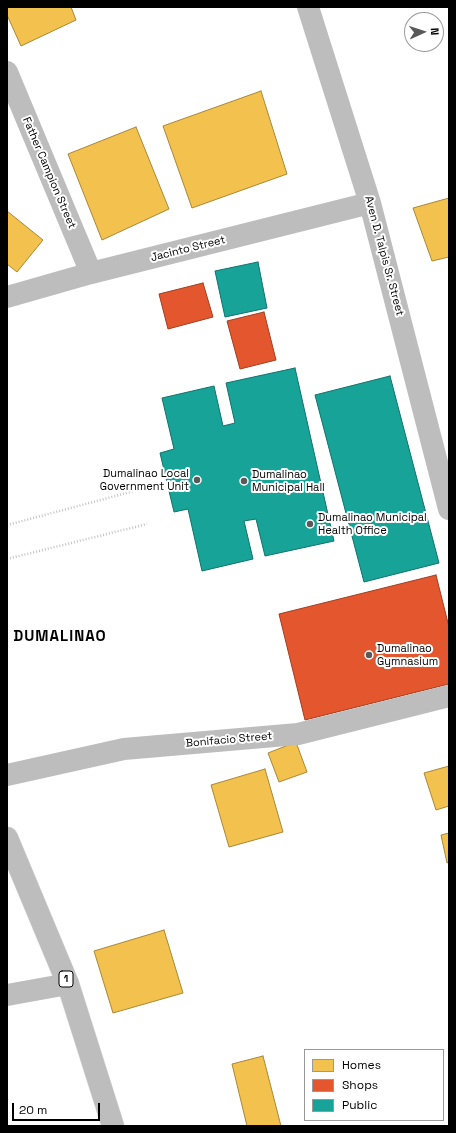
<!DOCTYPE html>
<style>
body{margin:0}
#map{position:relative;width:456px;height:1133px;overflow:hidden;background:#fff;font-family:"Space Grotesk",sans-serif}
canvas{display:block}
.frame{position:absolute;inset:0;border:8px solid #000;pointer-events:none}
.legend{position:absolute;left:304px;top:1049px;width:140px;height:72px;box-sizing:border-box;background:#fff;border:1px solid #999;margin:0;padding:5px 7px;list-style:none;font-size:12px;color:#000}
.legend li{display:flex;align-items:center;gap:8px;height:20px}
.legend b{width:20px;border:1px solid #999}
.north{position:absolute;left:404px;top:12px;width:40px;height:40px;box-sizing:border-box;background:#fff;border:1px solid #999;border-radius:50%;rotate:87deg;font-size:11px;font-weight:700;line-height:16px;text-align:center;color:#000}
.north::after{content:'';display:block;margin:auto;width:14px;height:18px;background:#595959;clip-path:polygon(50% 0,100% 100%,50% 72%,0 100%)}
.scale{position:absolute;left:12px;top:1103px;width:88px;height:18px;box-sizing:border-box;border:2px solid #000;border-top:0;padding-left:5px;font-size:12px;line-height:14px;white-space:nowrap;color:#000;-webkit-text-stroke:3px #fff;paint-order:stroke}
</style>
<div id="map">
<canvas width="456" height="1133"></canvas>
<div class="frame"></div>
<ul class="legend">
<li><b style="height:11px;background:#f2c14e"></b>Homes</li>
<li><b style="height:11px;background:#e4572e"></b>Shops</li>
<li><b style="height:11px;background:#17a398"></b>Public</li>
</ul>
<div class="north">N</div>
<div class="scale">20 m</div>
</div>
<script>
const context = document.querySelector('canvas').getContext('2d');
context.lineJoin = 'round';
function fillPath(path, color) { context.fillStyle = color; context.fill(path, 'evenodd'); }
const shape = rows => new Path2D(rows.map(r => 'M' + r).join(''));
function trace(path, color, width, dash) { context.strokeStyle = color; context.lineWidth = width; context.lineCap = dash ? 'butt' : 'round'; context.setLineDash(dash || []); context.stroke(path); }
function drawText(font, color, halo, rows, align = 'center') {
  context.font = font + ' "Space Grotesk",sans-serif'; context.lineWidth = 4; context.setLineDash([]); context.textBaseline = 'middle'; context.strokeStyle = halo; context.fillStyle = color; for (const [text, x, y, turn = 0] of rows) {
    context.save(); context.translate(x, y); context.rotate((+turn || 0) * Math.PI / 180); context.textAlign = isNaN(turn) ? turn : align; if (halo) context.strokeText(text, 0, 0); context.fillText(text, 0, 0); context.restore();
  }
}
const homes = shape([
 [7,7,71,7,76,20,21,46,7,15,7,7],
 [261,91,287,174,192,208,163,126,261,91],
 [136,127,169,209,102,240,68,154,136,127],
 [449,198,449,257,432,261,413,208,449,198],
 [7,211,43,240,17,272,7,264,7,211],
 [296,742,307,772,279,782,268,753,296,742],
 [449,766,449,806,436,810,424,773,449,766],
 [265,769,283,832,229,847,211,785,265,769],
 [449,833,449,862,447,863,441,835,449,833],
 [164,930,183,993,113,1013,94,951,164,930],
 [263,1056,281,1126,247,1126,232,1064,263,1056]
]);
const shops = shape([
 [203,283,213,317,168,329,159,294,203,283],
 [264,312,276,360,240,369,227,321,264,312],
 [436,575,449,627,449,684,305,720,279,614,436,575]
]);
const public = shape([
 [258,262,267,308,225,317,215,271,258,262],
 [295,368,334,541,265,556,256,519,244,521,253,559,202,571,188,509,174,512,160,453,174,449,162,398,214,386,223,426,235,423,226,383,295,368],
 [390,376,439,563,364,582,315,395,390,376]
]);
const path = shape([
 [7,525,138,490],
 [7,559,147,524]
]);
const minor = shape([
 [308,7,370,203,449,509],
 [7,72,91,273],
 [7,297,91,273,370,203],
 [7,775,124,749,298,734,449,696],
 [7,995,68,984]
]);
const highway = shape([
 [7,838,68,984,113,1126]
]);
const markers = [
 [197,480,4,"#595959"],
 [244,481,4,"#595959"],
 [310,524,4,"#595959"],
 [369,655,4,"#595959"]
];
const shields = [
 [66,979,14]
];
const shieldNames = [
 ["1",66,979]
];
const streetNames = [
 ["Father Campion Street",49,173,67],
 ["Jacinto Street",188,249,-14],
 ["Aven D. Talpis Sr. Street",384,256,75],
 ["Bonifacio Street",229,740,-5]
];
const poiNames = [
 ["Dumalinao Local",189,474,"right"],
 ["Government Unit",189,487,"right"],
 ["Dumalinao",252,475],
 ["Municipal Hall",252,488],
 ["Dumalinao Municipal",318,518],
 ["Health Office",318,531],
 ["Dumalinao",377,649],
 ["Gymnasium",377,662]
];
const districtNames = [
 ["DUMALINAO",60,637]
];
fillPath(homes, '#f2c14e');
trace(homes, '#a98737', 1);
fillPath(shops, '#e4572e');
trace(shops, '#a03d20', 1);
fillPath(public, '#17a398');
trace(public, '#10726a', 1);
trace(highway, '#dbdbdb', 23);
trace(path, '#c2c2c2', 2.5, [1, 2]);
trace(minor, '#bdbdbd', 22);
trace(highway, '#bdbdbd', 22);
for (const [x, y, r, color] of markers) { const dot = new Path2D(); dot.arc(x, y, r, 0, 2 * Math.PI); context.fillStyle = color; context.fill(dot); trace(dot, '#fff', 1.5); }
for (const [x, y, w] of shields) { const box = new Path2D(); box.roundRect(x - w / 2, y - 8, w, 16, 3); context.fillStyle = '#fff'; context.fill(box); trace(box, '#000', 1); }
drawText('bold 10px', '#000', null, shieldNames);
drawText('11px', '#000', '#fff', streetNames);
drawText('11px', '#000', '#fff', poiNames, 'left');
context.letterSpacing = '1px';
drawText('bold 15px', '#000', '#fff', districtNames);
context.letterSpacing = '0px';
</script>
